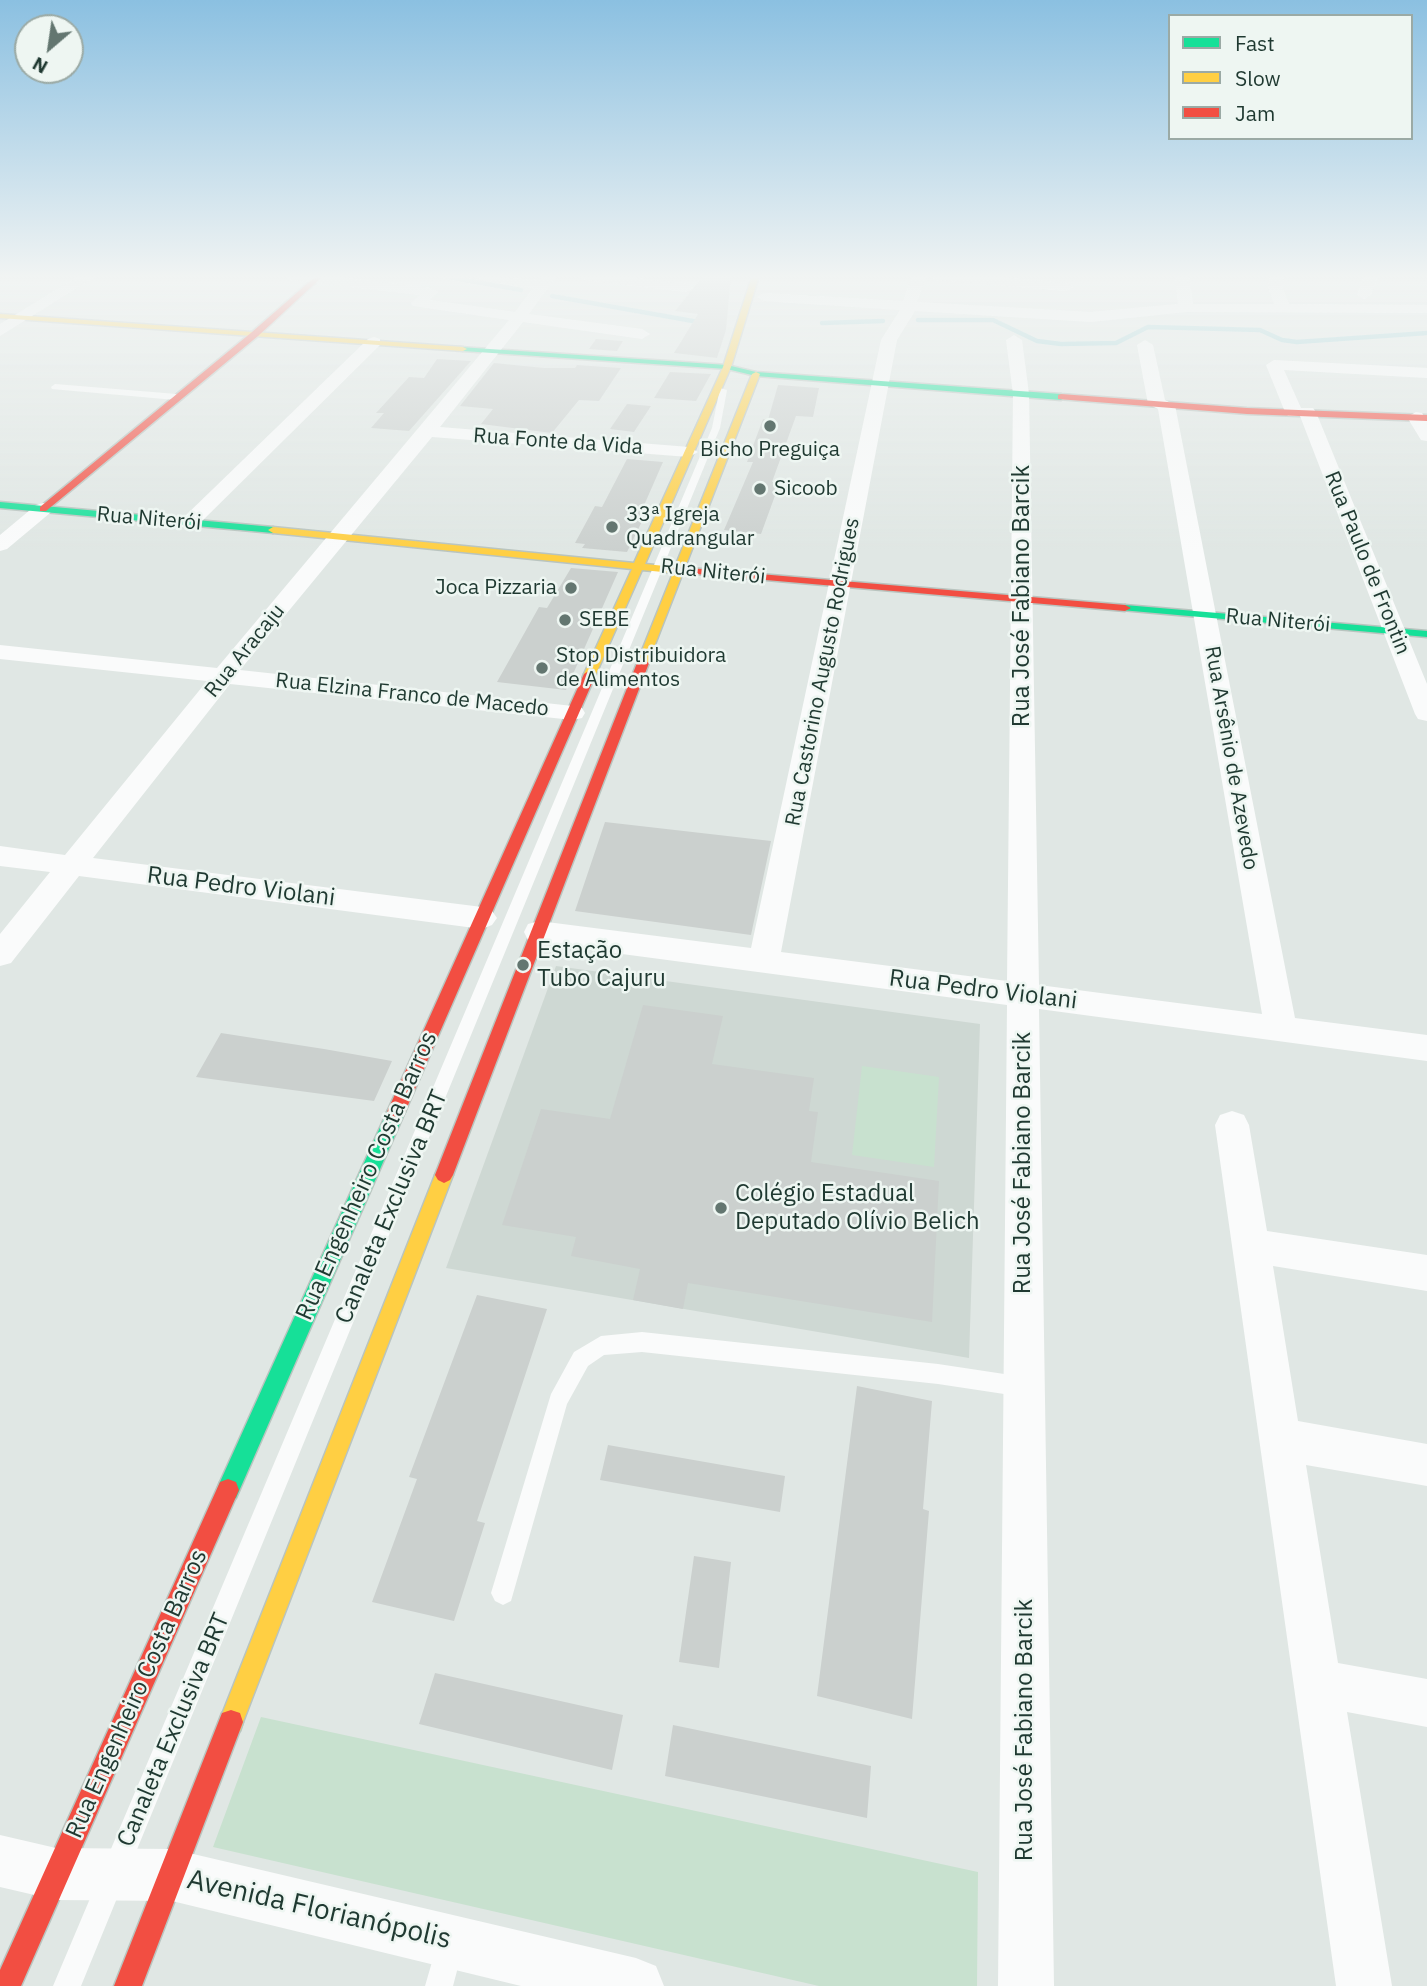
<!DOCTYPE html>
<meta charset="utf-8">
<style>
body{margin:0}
#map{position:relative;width:1427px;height:1986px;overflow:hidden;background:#e0e7e4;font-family:"IBM Plex Sans",sans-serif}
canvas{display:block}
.legend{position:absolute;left:1168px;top:14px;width:245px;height:126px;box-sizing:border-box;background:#eef6f2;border:2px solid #9baaa5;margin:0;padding:9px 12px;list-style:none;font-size:21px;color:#1f3931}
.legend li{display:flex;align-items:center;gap:14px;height:35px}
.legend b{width:35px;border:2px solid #9baaa5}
.north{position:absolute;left:14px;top:14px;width:70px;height:70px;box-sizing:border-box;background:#eef6f2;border:2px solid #9baaa5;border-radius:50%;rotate:209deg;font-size:19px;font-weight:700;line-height:28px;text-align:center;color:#1f3931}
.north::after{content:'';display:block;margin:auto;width:24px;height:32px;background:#637670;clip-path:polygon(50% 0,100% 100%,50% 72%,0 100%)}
</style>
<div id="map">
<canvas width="1427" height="1986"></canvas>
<ul class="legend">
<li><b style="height:9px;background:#16e098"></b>Fast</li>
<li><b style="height:9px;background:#ffcf43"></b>Slow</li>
<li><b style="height:9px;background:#f24e42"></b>Jam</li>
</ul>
<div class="north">N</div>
</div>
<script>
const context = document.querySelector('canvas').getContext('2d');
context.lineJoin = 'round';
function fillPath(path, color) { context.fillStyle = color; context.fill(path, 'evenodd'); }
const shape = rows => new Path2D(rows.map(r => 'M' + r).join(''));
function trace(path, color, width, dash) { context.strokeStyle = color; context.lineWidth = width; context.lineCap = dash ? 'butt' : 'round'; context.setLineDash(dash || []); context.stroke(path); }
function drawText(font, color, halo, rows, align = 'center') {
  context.font = font + ' "IBM Plex Sans",sans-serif'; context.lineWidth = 5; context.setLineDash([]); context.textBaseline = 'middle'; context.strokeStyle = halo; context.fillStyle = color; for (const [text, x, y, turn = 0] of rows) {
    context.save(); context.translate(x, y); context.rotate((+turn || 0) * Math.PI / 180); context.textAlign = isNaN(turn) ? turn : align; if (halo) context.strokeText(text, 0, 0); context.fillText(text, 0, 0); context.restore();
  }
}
const built = shape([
 [556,966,980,1024,969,1358,446,1268]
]);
const green = shape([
 [862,1066,939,1077,934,1167,852,1155],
 [261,1717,978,1872,977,1986,819,1986,213,1847]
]);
const stream = shape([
 [443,276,521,290],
 [552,296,704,323],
 [918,320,993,320,1037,341,1061,344,1116,343,1148,327,1260,330,1282,340,1297,342,1427,333],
 [822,323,883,321]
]);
const building = shape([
 [703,276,731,276,726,330,717,358,674,353,698,314,675,311],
 [596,339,623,341,617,351,589,349],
 [437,359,471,361,409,431,371,428,384,413,376,413,409,377,424,378],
 [494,363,545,368,575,368,577,365,621,368,599,401,579,400,552,433,481,424,493,409,460,406],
 [670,372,711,374,696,401,654,398],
 [778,385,819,388,813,417,796,416,772,482,780,482,761,534,724,530,753,462,747,462,763,419,768,420],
 [627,404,651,406,634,432,610,429],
 [627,459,663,462,642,510,647,511,627,552,582,548,585,544,575,543,595,506,602,507],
 [571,568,618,572,566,690,497,682,539,607,547,608],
 [605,822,771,841,751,935,575,911],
 [643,1005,723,1016,712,1064,814,1078,809,1111,818,1112,811,1162,939,1181,932,1322,688,1283,683,1309,633,1300,640,1269,571,1256,576,1237,502,1225,541,1109,610,1119],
 [221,1033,324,1049,392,1061,374,1101,196,1077],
 [477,1295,547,1309,477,1521,485,1523,454,1621,372,1602,417,1479,409,1477],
 [857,1386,932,1401,923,1509,929,1511,912,1719,817,1696],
 [608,1445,785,1476,780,1512,600,1480],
 [694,1556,731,1562,719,1668,679,1662],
 [435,1673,623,1715,612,1770,419,1724],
 [673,1725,871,1766,867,1818,665,1776]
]);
const lane = shape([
 [55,384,176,394,180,397,176,400,52,389,51,387,55,384],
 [720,388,727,390,720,428,81,1986,53,1986,712,428,720,388],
 [642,1332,938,1364,1024,1377,1031,1380,1034,1387,1031,1394,1024,1397,938,1384,642,1352,604,1355,588,1366,567,1404,511,1601,503,1605,495,1601,491,1593,551,1394,574,1352,601,1336,642,1332],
 [449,1934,459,1938,463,1948,453,1986,425,1986,439,1938,449,1934]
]);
const street = shape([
 [79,276,96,276,0,336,0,324,79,276],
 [284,276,329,276,431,288,438,292,430,300,515,312,533,288,482,280,475,276,539,280,542,276,556,276,529,314,642,329,650,334,642,339,523,322,440,427,689,447,698,452,689,457,432,437,240,670,573,706,582,708,585,713,582,718,573,720,230,684,93,858,482,907,492,911,497,918,492,925,482,929,79,876,11,963,0,966,0,934,50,872,0,866,0,846,65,855,207,681,0,659,0,645,217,668,509,320,413,306,411,303,419,295,291,280,284,276],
 [578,276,621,276,686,284,693,288,686,292,585,280,578,276],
 [912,276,926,276,917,302,1091,312,1178,304,1175,276,1189,276,1193,304,1274,304,1268,287,1270,276,1284,276,1282,287,1289,304,1427,305,1427,313,1186,312,1091,322,915,311,897,340,781,952,1007,981,1013,394,1006,340,1014,335,1022,340,1029,394,1039,985,1262,1014,1158,409,1148,404,1137,345,1145,340,1153,345,1165,400,1175,405,1295,1018,1427,1035,1427,1061,1039,1009,1054,1986,998,1986,1007,1005,539,943,528,940,524,932,528,924,539,921,751,948,881,340,900,310,764,301,757,297,764,293,903,301,912,276],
 [929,276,987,276,1066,283,1073,287,1066,291,936,280,929,276],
 [1364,276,1378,276,1371,295,1364,299,1357,295,1364,276],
 [374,337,380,339,380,345,196,527,182,527,179,523,182,519,368,339,374,337],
 [1274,360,1427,368,1427,378,1284,370,1301,408,1313,408,1316,412,1427,684,1427,721,1418,719,1415,714,1300,416,1288,416,1285,412,1266,365,1274,360],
 [1416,412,1422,413,1427,421,1427,441,1421,440,1407,417,1416,412],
 [43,503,50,505,53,509,50,513,7,549,0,551,0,535,36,505,43,503],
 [1232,1111,1244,1115,1249,1125,1267,1231,1427,1255,1427,1291,1273,1266,1298,1421,1427,1444,1427,1486,1306,1465,1338,1663,1427,1679,1427,1727,1347,1712,1392,1986,1336,1986,1215,1125,1220,1115,1232,1111],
 [0,1835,56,1848,172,1849,636,1958,656,1966,664,1986,521,1986,172,1901,56,1900,0,1887,0,1835]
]);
const fast = shape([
 [460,347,727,365,756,372,1061,394,1065,397,1061,400,756,376,727,369,463,351,460,347],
 [0,502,273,527,278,530,273,533,0,508,0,502],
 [1125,605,1427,631,1427,637,1121,610,1119,608,1125,605],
 [396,1105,402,1107,405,1112,236,1498,228,1501,220,1498,217,1490,220,1482,387,1112,390,1107,396,1105]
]);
const slow = shape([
 [752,276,759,276,731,367,645,564,675,567,752,374,756,372,760,374,647,665,643,667,637,663,673,573,642,570,596,674,590,678,584,674,632,569,273,533,268,530,273,527,634,563,723,367,752,276],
 [0,314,463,347,467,349,463,351,0,318,0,314],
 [444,1167,450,1170,453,1175,243,1722,240,1731,231,1734,222,1731,219,1722,435,1175,438,1170,444,1167]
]);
const jam = shape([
 [316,276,323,276,258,336,46,511,40,511,40,507,252,332,316,276],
 [1061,394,1247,408,1427,415,1427,421,1247,414,1058,399,1058,395,1061,394],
 [677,567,1125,605,1131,608,1125,611,673,572,673,568,677,567],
 [643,659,649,663,453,1175,450,1180,444,1183,438,1180,435,1175,637,663,643,659],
 [590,670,596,674,405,1112,402,1117,396,1119,390,1117,387,1112,584,674,590,670],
 [228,1479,236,1482,239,1490,21,1986,0,1986,0,1970,220,1482,228,1479],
 [231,1710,240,1713,243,1722,142,1986,114,1986,222,1713,231,1710]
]);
const markers = [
 [770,426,7,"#637670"],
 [760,489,7,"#637670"],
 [612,527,7,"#637670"],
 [571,588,7,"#637670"],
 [565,620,7,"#637670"],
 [542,668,7,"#637670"],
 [523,965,7,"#637670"],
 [721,1208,7,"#637670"]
];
const farStreetnames = [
 ["Rua Fonte da Vida",558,442,4],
 ["Rua Niterói",149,519,5],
 ["Rua Paulo de Frontin",1367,563,68],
 ["Rua Niterói",713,572,6],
 ["Rua Niterói",1278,621,5],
 ["Rua Aracaju",245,651,-51],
 ["Rua Castorino Augusto Rodrigues",823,672,-79],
 ["Rua Elzina Franco de Macedo",412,695,6],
 ["Rua Arsênio de Azevedo",1231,758,80]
];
const farPoinames = [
 ["Bicho Preguiça",770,450,"center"],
 ["Sicoob",774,489],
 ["33ª Igreja",626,515],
 ["Quadrangular",626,539],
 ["Joca Pizzaria",557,588,"right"],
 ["SEBE",579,620],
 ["Stop Distribuidora",556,656],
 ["de Alimentos",556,680]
];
const streetNames = [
 ["Rua José Fabiano Barcik",1022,596,-90],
 ["Rua Pedro Violani",241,887,7],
 ["Rua Pedro Violani",983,990,7],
 ["Rua José Fabiano Barcik",1023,1163,-90],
 ["Rua Engenheiro Costa Barros",367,1176,-66],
 ["Canaleta Exclusiva BRT",392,1207,-67],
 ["Rua Engenheiro Costa Barros",137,1694,-66],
 ["Canaleta Exclusiva BRT",174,1730,-67],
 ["Rua José Fabiano Barcik",1025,1730,-90]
];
const poiNames = [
 ["Estação",537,951],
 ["Tubo Cajuru",537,979],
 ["Colégio Estadual",735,1194],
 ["Deputado Olívio Belich",735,1222]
];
const nearStreetnames = [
 ["Avenida Florianópolis",319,1910,13]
];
fillPath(built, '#ced8d3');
fillPath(green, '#c8e1cf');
trace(stream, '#9fd2d7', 4.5);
fillPath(building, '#cbd0ce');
trace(fast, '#b9c4bf', 3);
trace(slow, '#b9c4bf', 3);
trace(jam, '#b9c4bf', 3);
fillPath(lane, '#fafbfb');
fillPath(street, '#fafbfb');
fillPath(fast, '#16e098');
fillPath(slow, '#ffcf43');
fillPath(jam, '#f24e42');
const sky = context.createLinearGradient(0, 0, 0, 554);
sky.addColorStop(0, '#8bc0e1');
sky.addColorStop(0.5, '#f1f4f3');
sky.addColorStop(1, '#f1f4f300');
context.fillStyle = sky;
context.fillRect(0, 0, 1427, 554);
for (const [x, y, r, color] of markers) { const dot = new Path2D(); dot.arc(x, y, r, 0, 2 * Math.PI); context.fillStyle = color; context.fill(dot); trace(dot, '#eef6f2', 2.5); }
drawText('21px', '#1f3931', '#eef6f2', farStreetnames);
drawText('21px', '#1f3931', '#eef6f2', farPoinames, 'left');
drawText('24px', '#1f3931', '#eef6f2', streetNames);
drawText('24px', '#1f3931', '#eef6f2', poiNames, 'left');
drawText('28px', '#1f3931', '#eef6f2', nearStreetnames);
</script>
